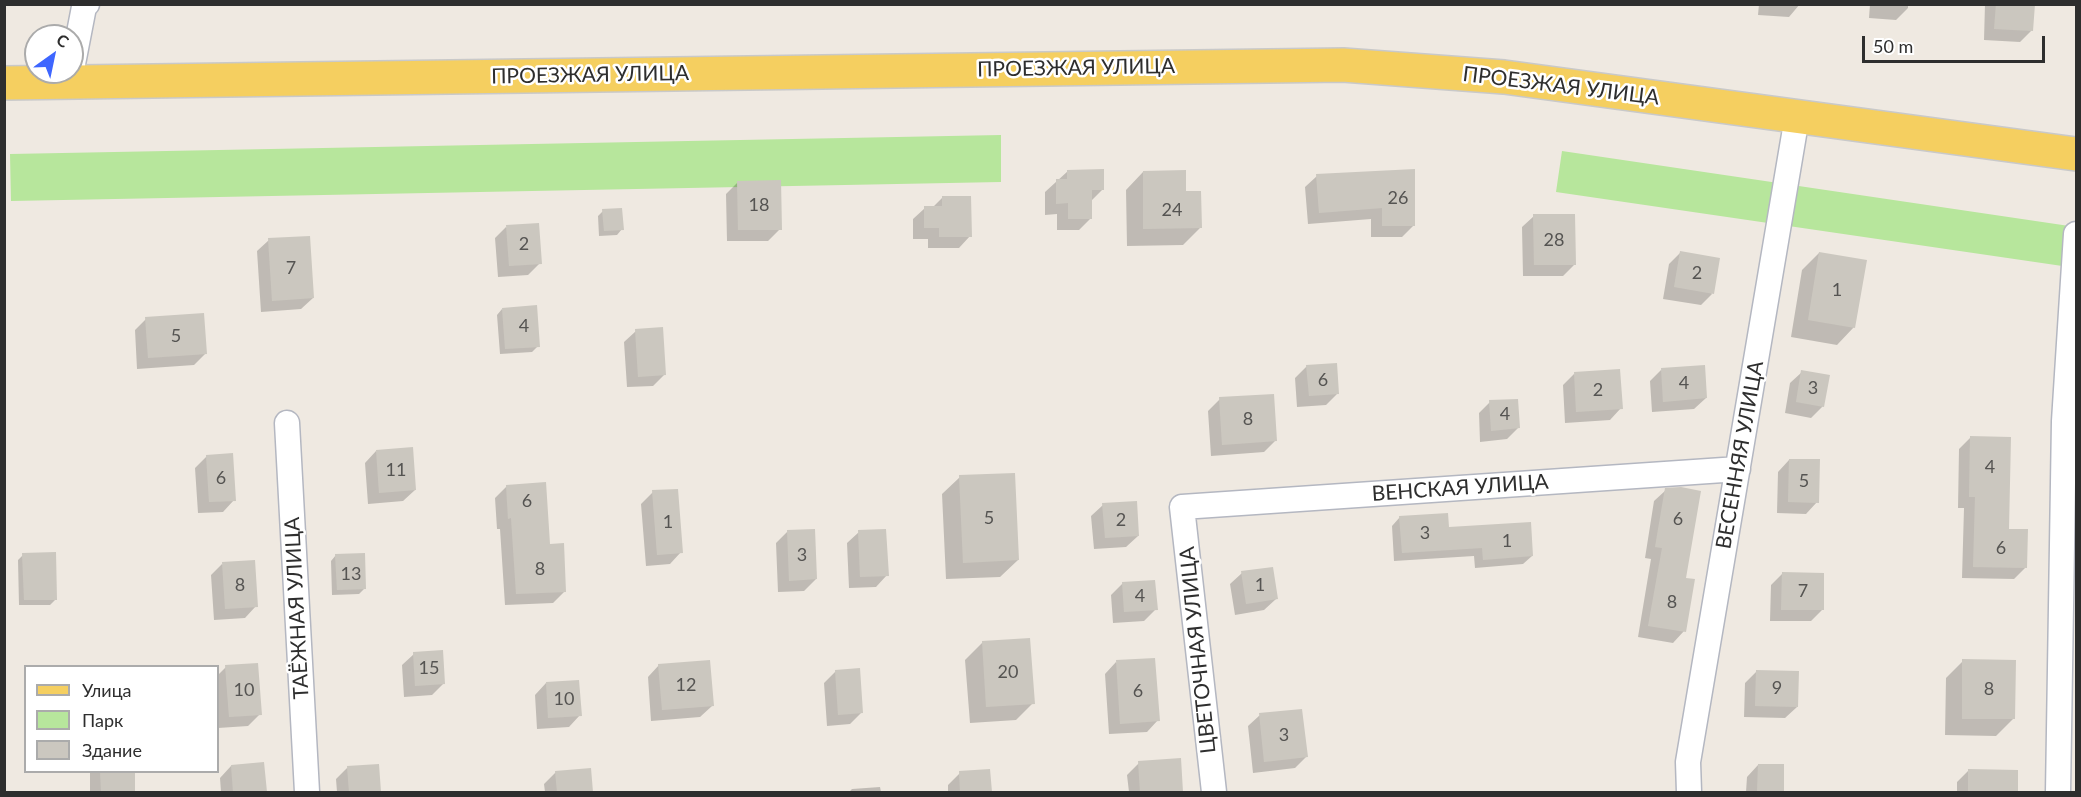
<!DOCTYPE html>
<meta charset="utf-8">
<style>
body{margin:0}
#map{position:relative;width:2081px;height:797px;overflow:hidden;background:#efe9e1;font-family:Lato,sans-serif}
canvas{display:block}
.frame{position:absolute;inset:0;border:6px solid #2e2e2e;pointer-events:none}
.legend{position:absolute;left:24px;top:665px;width:195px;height:108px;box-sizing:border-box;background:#fff;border:2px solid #ababab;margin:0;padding:8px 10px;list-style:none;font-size:18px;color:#2e2e2e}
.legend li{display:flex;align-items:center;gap:12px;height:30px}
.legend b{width:30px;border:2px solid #ababab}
.north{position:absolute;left:24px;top:24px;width:60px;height:60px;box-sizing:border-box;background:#fff;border:2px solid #ababab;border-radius:50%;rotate:33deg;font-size:16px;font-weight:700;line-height:24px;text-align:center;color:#2e2e2e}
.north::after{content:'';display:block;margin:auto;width:21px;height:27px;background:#3e66ff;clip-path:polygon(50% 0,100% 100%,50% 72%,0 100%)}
.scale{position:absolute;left:1862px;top:36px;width:183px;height:27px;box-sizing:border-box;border:3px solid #2e2e2e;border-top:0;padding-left:8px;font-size:18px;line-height:21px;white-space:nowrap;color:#2e2e2e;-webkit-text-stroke:4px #fff;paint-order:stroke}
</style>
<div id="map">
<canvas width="2081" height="797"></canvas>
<div class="frame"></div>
<ul class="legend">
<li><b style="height:8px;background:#f5cf60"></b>Улица</li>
<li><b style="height:16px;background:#b7e69c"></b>Парк</li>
<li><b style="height:16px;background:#cbc7bf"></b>Здание</li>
</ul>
<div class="north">С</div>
<div class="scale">50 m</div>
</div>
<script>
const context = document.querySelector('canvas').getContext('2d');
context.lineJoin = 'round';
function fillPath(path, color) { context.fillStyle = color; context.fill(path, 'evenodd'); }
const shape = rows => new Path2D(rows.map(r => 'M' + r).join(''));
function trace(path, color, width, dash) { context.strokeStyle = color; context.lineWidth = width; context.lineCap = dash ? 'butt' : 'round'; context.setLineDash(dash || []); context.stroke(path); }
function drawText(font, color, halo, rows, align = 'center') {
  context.font = font + ' Lato,sans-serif'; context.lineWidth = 5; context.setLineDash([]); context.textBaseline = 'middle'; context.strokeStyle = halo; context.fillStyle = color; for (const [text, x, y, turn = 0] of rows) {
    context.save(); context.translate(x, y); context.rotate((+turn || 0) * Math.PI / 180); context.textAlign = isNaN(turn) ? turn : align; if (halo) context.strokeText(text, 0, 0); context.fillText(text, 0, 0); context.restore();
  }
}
const green = shape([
 [1001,135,1001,182,11,201,10,154],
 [1562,151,2076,227,2076,268,1556,192]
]);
const shadow = shape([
 [1759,4,1800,4,1789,17,1758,15],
 [1870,4,1908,4,1908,8,1896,20,1869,18],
 [1985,4,2033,4,2032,30,2020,42,1984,40],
 [1068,171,1103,189,1091,201,1091,218,1079,230,1057,230,1057,214,1045,215,1045,192],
 [1413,171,1414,225,1402,237,1371,237,1371,219,1308,224,1305,187,1317,176],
 [1143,172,1185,193,1200,228,1183,245,1127,246,1126,190],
 [738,182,780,229,768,241,727,241,726,194],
 [942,198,970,236,959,248,928,248,928,239,913,239,913,219,925,208,932,208],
 [603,211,622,229,617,235,599,236,598,216],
 [1534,216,1574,265,1563,276,1523,276,1522,227],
 [506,227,540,263,528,275,498,277,495,238],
 [269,240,313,298,301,309,261,312,257,251],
 [1681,252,1712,294,1701,305,1663,299,1669,264],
 [1819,253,1854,327,1837,345,1791,337,1802,270],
 [502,309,538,346,532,352,500,354,497,315],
 [146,319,206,353,194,365,137,369,135,330],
 [636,331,665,374,653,386,627,387,624,342],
 [1307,366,1337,394,1326,405,1297,407,1295,378],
 [1661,370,1706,398,1694,409,1652,412,1650,381],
 [1802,372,1823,406,1811,418,1785,413,1790,383],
 [1574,374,1621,408,1610,420,1565,423,1563,385],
 [1220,399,1275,441,1264,452,1211,456,1208,411],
 [1490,402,1518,428,1507,439,1480,442,1479,413],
 [1971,437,2008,530,2026,567,2014,579,1962,578,1964,508,1958,508,1959,449],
 [376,451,415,490,403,501,368,504,365,463],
 [207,456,234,500,223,512,198,513,195,468],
 [1789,460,1817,502,1806,514,1777,513,1778,472],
 [960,477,1018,560,1000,577,946,579,942,494],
 [507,486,549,545,565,591,553,603,505,605,500,529,497,529,495,498],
 [1666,490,1684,579,1684,631,1673,643,1638,637,1651,559,1645,558,1654,501],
 [653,492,681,552,670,564,646,566,641,504],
 [1103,505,1138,536,1126,547,1094,549,1091,516],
 [1400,517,1448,529,1532,556,1523,564,1475,568,1474,556,1394,561,1392,526],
 [788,531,816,579,804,591,778,592,776,543],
 [859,532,887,575,876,587,849,588,847,543],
 [23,555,56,599,50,605,19,605,18,560],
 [336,555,364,589,359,594,332,595,331,561],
 [222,564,256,606,245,618,214,620,211,575],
 [1242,573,1276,599,1264,610,1235,615,1230,584],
 [1782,574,1822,610,1811,621,1770,621,1771,585],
 [1123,583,1156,609,1144,621,1113,623,1111,595],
 [983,642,1033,703,1016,720,970,723,965,660],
 [414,654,444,683,432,695,404,697,402,665],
 [1963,661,2013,719,1996,736,1945,735,1946,678],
 [1116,662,1158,720,1147,732,1109,734,1105,674],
 [659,665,712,706,700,717,651,721,648,677],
 [226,667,260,714,248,726,218,728,218,675],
 [836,671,861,713,850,724,827,726,824,683],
 [1757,671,1797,707,1785,718,1744,717,1745,683],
 [546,683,580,715,569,727,537,729,535,695],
 [1260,715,1306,757,1295,768,1253,773,1248,726],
 [1179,760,1182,792,1129,792,1127,775,1139,763],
 [263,764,265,792,221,792,220,778,231,766],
 [377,765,379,792,337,792,336,779,348,767],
 [1758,765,1782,766,1782,792,1746,792,1747,777],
 [590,770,591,792,545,792,544,784,556,772],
 [1969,770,2017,771,2017,792,1957,792,1957,782],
 [989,771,990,792,948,792,948,785,960,773],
 [90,772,133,772,134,792,90,792],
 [880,787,881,792,849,792,852,789]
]);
const building = shape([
 [1996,4,2035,4,2033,31,1994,29],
 [1104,169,1104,190,1092,190,1092,219,1068,219,1068,203,1056,204,1056,179,1067,179,1067,170],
 [1415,169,1415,226,1382,226,1382,208,1319,213,1316,174],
 [1186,170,1186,191,1201,191,1202,228,1143,229,1143,171],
 [781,180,782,230,738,230,737,181],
 [942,196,971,196,972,237,939,237,939,228,924,228,924,206,942,206],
 [622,208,624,230,604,231,602,209],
 [1533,214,1575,214,1576,265,1534,265],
 [539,223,542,264,509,266,506,225],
 [310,236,314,298,272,301,268,238],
 [1680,251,1720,258,1714,294,1674,287],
 [1819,252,1867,260,1855,328,1808,320],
 [537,305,540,347,505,349,502,308],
 [204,313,207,354,148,358,145,317],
 [663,327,666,375,638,377,635,329],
 [1337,363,1339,394,1309,396,1306,365],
 [1705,365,1707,398,1663,402,1661,368],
 [1620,369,1623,409,1576,412,1574,372],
 [1801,370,1830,375,1824,407,1796,402],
 [1274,394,1277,441,1222,445,1219,397],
 [1518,399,1520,428,1491,431,1489,400],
 [1970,436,2011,437,2009,529,2028,529,2027,568,1973,567,1975,497,1969,497],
 [413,447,416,490,379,493,376,450],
 [233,453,236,501,209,502,206,455],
 [1789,459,1820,459,1819,503,1788,502],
 [1015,473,1019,560,963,563,959,475],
 [546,482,550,544,564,543,566,592,516,594,511,518,508,519,506,485],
 [1681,487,1701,491,1686,578,1695,579,1686,632,1648,626,1662,548,1655,547,1665,488],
 [678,489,683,553,657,555,652,490],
 [1137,501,1139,536,1105,538,1102,503],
 [1448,513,1449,527,1531,522,1533,556,1483,560,1482,548,1402,553,1399,516],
 [815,529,817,579,789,581,787,530],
 [886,529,889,576,860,577,858,530],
 [56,552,57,600,24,600,22,553],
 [365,553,366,589,337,590,335,554],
 [255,560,258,607,225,609,222,562],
 [1273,567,1278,599,1246,604,1241,571],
 [1782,572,1824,573,1824,610,1781,610],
 [1155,580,1158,610,1124,612,1122,582],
 [1030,638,1035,704,986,707,982,641],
 [443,650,445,684,415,686,413,652],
 [1155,658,1160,721,1120,724,1116,660],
 [1962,659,2016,660,2015,719,1962,719],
 [710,660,714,706,662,710,658,664],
 [258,663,262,715,229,717,225,665],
 [860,668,863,713,838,715,835,670],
 [1756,670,1799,671,1798,707,1755,706],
 [579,680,582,716,548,718,546,682],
 [1302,709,1308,757,1264,762,1259,713],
 [1181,758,1183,792,1140,792,1138,761],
 [264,762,267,792,233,792,231,765],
 [379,764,381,792,349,792,347,766],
 [1758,764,1784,764,1784,792,1757,792],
 [591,768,593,792,557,792,555,771],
 [990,769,992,792,960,792,959,771],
 [1968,769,2018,770,2018,792,1968,792],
 [100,771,135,771,135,792,101,792]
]);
const street = shape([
 [72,69,84,7,87,4],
 [287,423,307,792],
 [1214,792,1182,507,1738,469],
 [1689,792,1688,762,1797,117],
 [2058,792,2064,421,2076,234]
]);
const primary = shape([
 [4,83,1343,65,1504,77,2076,154]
]);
const numberNames = [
 ["26",1398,198],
 ["18",759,205],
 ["24",1172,210],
 ["28",1554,240],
 ["2",524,244],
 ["7",291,268],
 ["2",1697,273],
 ["1",1837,290],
 ["4",524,326],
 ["5",176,336],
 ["6",1323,380],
 ["4",1684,383],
 ["3",1813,388],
 ["2",1598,390],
 ["4",1505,414],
 ["8",1248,419],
 ["4",1990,467],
 ["11",396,470],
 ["6",221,478],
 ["5",1804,481],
 ["6",527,501],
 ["5",989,518],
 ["6",1678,519],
 ["2",1121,520],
 ["1",668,522],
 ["3",1425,533],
 ["1",1507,541],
 ["6",2001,548],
 ["3",802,555],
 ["8",540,569],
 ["13",351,574],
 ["8",240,585],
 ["1",1260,585],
 ["7",1803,591],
 ["4",1140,596],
 ["8",1672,602],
 ["15",429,668],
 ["20",1008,672],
 ["12",686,685],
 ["9",1777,688],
 ["8",1989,689],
 ["10",244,690],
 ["6",1138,691],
 ["10",564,699],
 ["3",1284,735]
];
const streetNames = [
 ["ПРОЕЗЖАЯ УЛИЦА",1076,68,-1],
 ["ПРОЕЗЖАЯ УЛИЦА",590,75,-1],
 ["ПРОЕЗЖАЯ УЛИЦА",1561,86,7],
 ["ВЕСЕННЯЯ УЛИЦА",1740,455,-80],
 ["ВЕНСКАЯ УЛИЦА",1460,488,-4],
 ["ТАЁЖНАЯ УЛИЦА",297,608,-93],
 ["ЦВЕТОЧНАЯ УЛИЦА",1198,650,-96]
];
fillPath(green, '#b7e69c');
fillPath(shadow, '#0003');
fillPath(building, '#cbc7bf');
trace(street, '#b4b7c1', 27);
trace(primary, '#c9c9c9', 36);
trace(street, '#fff', 24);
trace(primary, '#f5cf60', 33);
drawText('18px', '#555452', null, numberNames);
drawText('21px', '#2e2e2e', '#fff', streetNames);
</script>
